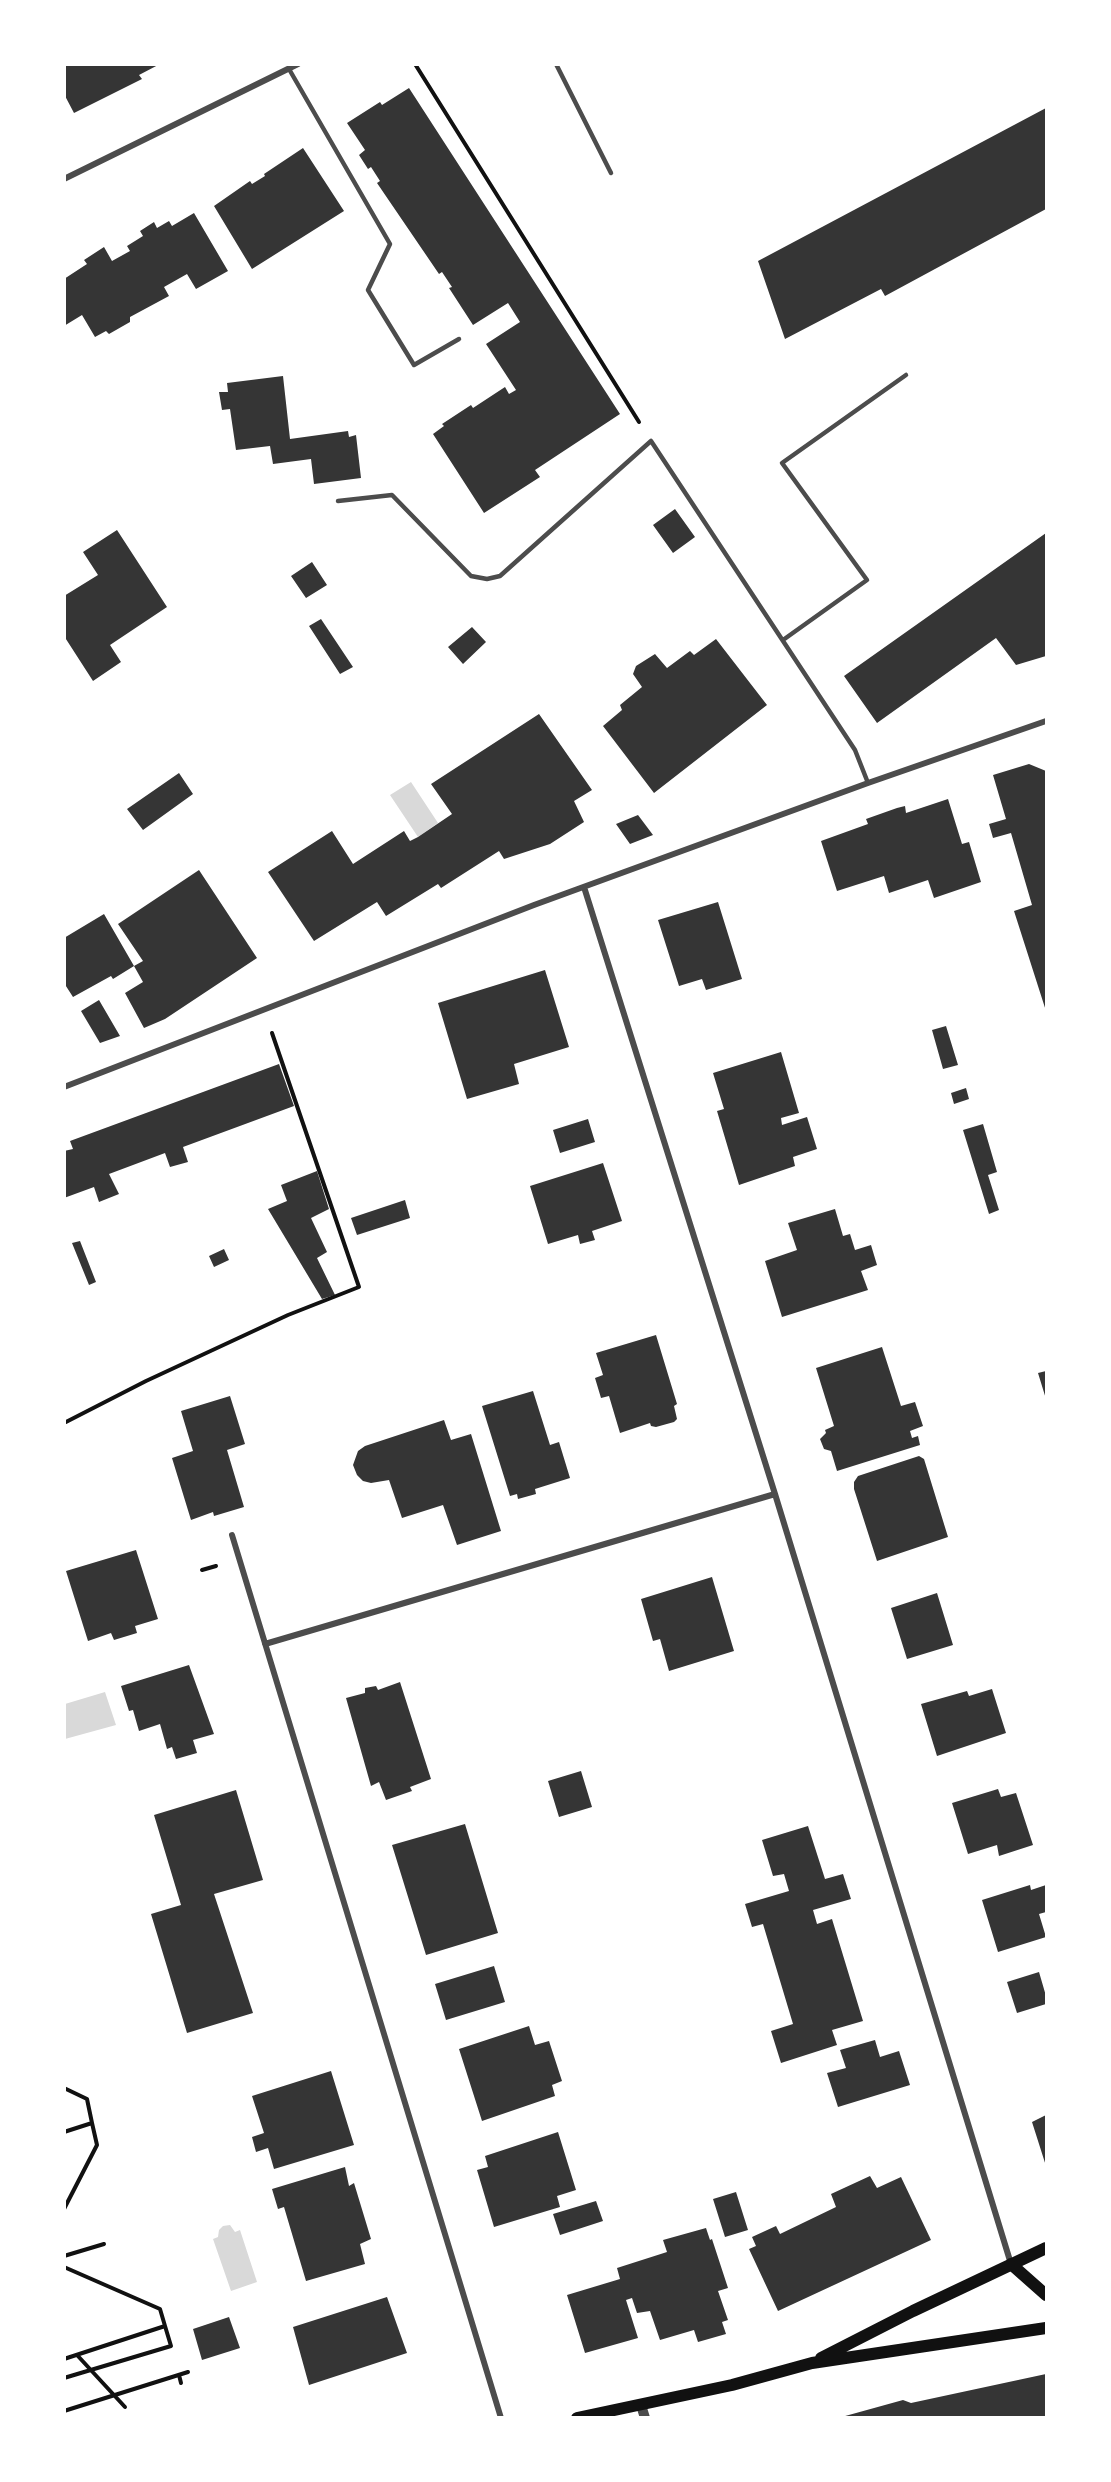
<!DOCTYPE html>
<style>
body{margin:0}
#map{position:relative;width:1111px;height:2482px;overflow:hidden;background:#fff;font-family:Quicksand,sans-serif}
canvas{display:block}
.frame{position:absolute;inset:0;border:66px solid #fff;pointer-events:none}
</style>
<div id="map">
<canvas width="1111" height="2482"></canvas>
<div class="frame"></div>
</div>
<script>
const context = document.querySelector('canvas').getContext('2d');
context.lineJoin = 'round';
function fillPath(path, color) { context.fillStyle = color; context.fill(path, 'evenodd'); }
const shape = rows => new Path2D(rows.map(r => 'M' + r).join(''));
function trace(path, color, width, dash) { context.strokeStyle = color; context.lineWidth = width; context.lineCap = dash ? 'butt' : 'round'; context.setLineDash(dash || []); context.stroke(path); }
const water = shape([
 [411,782,438,823,418,837,390,795],
 [105,1692,116,1725,65,1739,65,1704],
 [230,2225,235,2232,240,2230,257,2282,231,2291,213,2239,218,2237,219,2230,223,2226]
]);
const building = shape([
 [64,64,160,64,139,75,142,79,74,113,64,94],
 [409,88,620,414,535,470,540,477,484,513,433,434,444,426,442,424,471,405,473,408,505,387,509,394,516,390,486,344,520,322,508,303,473,325,449,288,452,287,442,272,439,274,377,183,380,181,371,167,368,169,359,155,365,150,347,123,380,102,382,105],
 [1046,108,1046,209,885,296,881,289,785,339,758,261],
 [303,148,344,211,252,269,214,206,250,181,252,184,265,176,264,174],
 [194,213,228,271,196,289,187,274,164,287,169,296,130,317,130,322,109,334,106,331,95,337,82,315,64,326,64,279,87,264,84,260,104,247,112,261,130,251,127,246,143,236,140,231,154,222,157,228,169,221,172,226],
 [283,376,290,439,348,431,349,437,356,435,361,478,314,484,311,459,273,464,270,446,236,450,230,409,222,410,219,392,228,392,227,383],
 [675,509,695,537,673,553,653,525],
 [117,530,167,607,110,645,121,662,93,681,64,636,64,596,98,575,83,552],
 [1046,533,1046,656,1016,665,996,638,877,723,844,676],
 [312,562,327,585,306,598,291,576],
 [321,619,353,667,340,674,309,626],
 [472,627,486,642,463,664,448,647],
 [716,639,767,705,654,793,603,726,622,710,620,705,642,687,633,674,636,666,655,654,667,668,690,651,694,655],
 [539,714,592,790,574,801,584,822,550,844,504,859,499,851,441,888,438,884,386,916,377,902,314,941,268,872,332,831,353,864,404,831,410,841,418,837,452,814,431,784],
 [1029,764,1046,771,1046,1011,1014,911,1032,905,1011,833,993,838,989,824,1006,819,993,775],
 [179,773,193,794,143,830,127,809],
 [948,799,962,844,969,842,981,882,934,898,928,880,889,893,884,876,837,891,821,841,868,824,866,819,897,808,905,806,906,813],
 [638,815,653,835,630,844,616,824],
 [199,870,257,958,165,1019,144,1028,125,993,143,982,134,966,143,961,118,924],
 [718,902,742,979,706,990,702,979,679,986,658,920],
 [104,914,134,966,113,979,111,976,73,997,64,983,64,938],
 [545,970,569,1047,514,1064,519,1084,467,1099,438,1003],
 [99,1000,120,1036,100,1043,81,1011],
 [946,1026,958,1065,943,1069,932,1030],
 [781,1052,799,1113,781,1118,782,1125,807,1117,817,1149,793,1157,795,1166,739,1185,717,1111,724,1109,713,1073],
 [279,1064,294,1106,183,1147,188,1162,170,1167,165,1153,109,1174,119,1194,99,1202,94,1187,64,1198,64,1151,73,1149,70,1141],
 [966,1088,969,1099,954,1104,951,1093],
 [588,1119,595,1142,560,1153,553,1130],
 [983,1124,997,1172,988,1175,999,1210,989,1214,963,1130],
 [603,1163,622,1221,592,1231,595,1240,580,1244,578,1235,548,1244,530,1186],
 [317,1171,329,1209,311,1218,327,1252,317,1258,335,1295,322,1299,268,1209,287,1201,281,1185],
 [405,1200,410,1218,357,1235,351,1218],
 [835,1209,843,1236,850,1234,855,1250,871,1245,877,1265,861,1271,868,1290,782,1317,765,1261,797,1250,788,1223],
 [80,1241,96,1282,89,1285,72,1243],
 [224,1249,229,1260,214,1267,209,1256],
 [656,1335,677,1404,674,1406,677,1419,674,1422,656,1427,651,1426,650,1423,620,1433,609,1396,601,1398,595,1378,603,1375,596,1353],
 [882,1347,901,1406,915,1402,923,1426,910,1431,912,1438,918,1436,920,1445,837,1471,831,1451,824,1449,820,1439,826,1433,825,1430,834,1426,816,1368],
 [1046,1371,1046,1399,1038,1373],
 [533,1391,550,1445,559,1442,570,1478,535,1489,536,1494,518,1499,517,1494,510,1496,482,1406],
 [230,1396,245,1444,227,1450,244,1507,214,1516,213,1512,191,1520,172,1458,193,1451,181,1411],
 [444,1420,451,1440,471,1434,501,1531,457,1545,443,1505,402,1518,389,1480,371,1483,363,1481,357,1475,353,1465,358,1451,365,1446],
 [919,1456,924,1459,948,1537,877,1561,854,1489,854,1482,858,1476],
 [136,1550,158,1619,135,1626,137,1633,114,1640,111,1633,88,1641,66,1571],
 [712,1577,734,1651,669,1671,660,1639,653,1641,641,1599],
 [937,1593,953,1645,907,1659,891,1608],
 [189,1665,214,1734,193,1740,197,1753,176,1759,172,1747,167,1749,160,1724,139,1731,133,1710,129,1711,121,1686],
 [400,1682,431,1779,410,1787,412,1791,386,1800,379,1782,371,1786,346,1698,365,1693,365,1688,376,1686,378,1690],
 [992,1689,1006,1733,937,1756,921,1704,967,1691,969,1696],
 [581,1771,592,1807,559,1817,548,1781],
 [998,1789,1001,1797,1016,1793,1033,1845,999,1856,997,1845,968,1854,952,1803],
 [236,1790,263,1880,214,1894,253,2013,187,2033,151,1914,181,1905,154,1815],
 [465,1824,498,1933,426,1955,392,1845],
 [808,1826,825,1879,843,1874,851,1899,813,1910,817,1924,832,1919,863,2021,832,2030,837,2045,781,2063,771,2031,793,2024,763,1924,752,1927,745,1904,789,1891,784,1874,773,1876,762,1840],
 [1030,1885,1031,1890,1046,1885,1046,1912,1039,1914,1046,1937,998,1952,982,1900],
 [494,1966,505,2002,446,2020,435,1984],
 [1039,1972,1046,1996,1046,2004,1017,2013,1007,1982],
 [529,2026,535,2045,549,2041,562,2081,552,2085,555,2096,482,2121,459,2049],
 [875,2040,880,2057,899,2051,910,2085,838,2107,827,2073,846,2068,840,2050],
 [331,2071,354,2145,274,2169,268,2148,256,2152,252,2137,264,2133,252,2096],
 [1046,2115,1046,2166,1032,2122],
 [558,2132,576,2190,557,2196,560,2207,494,2227,477,2170,488,2167,485,2156],
 [345,2167,349,2186,354,2183,371,2239,360,2244,365,2264,306,2281,284,2207,278,2209,272,2189],
 [870,2176,877,2188,901,2177,931,2240,778,2311,749,2249,756,2246,752,2237,776,2226,780,2234,836,2207,831,2194],
 [736,2192,748,2230,725,2237,713,2199],
 [596,2201,603,2221,560,2235,553,2214],
 [706,2228,710,2240,712,2239,728,2288,718,2291,728,2320,722,2322,726,2334,698,2342,694,2330,660,2340,650,2311,637,2313,632,2298,626,2300,638,2338,585,2353,567,2295,620,2279,617,2268,667,2252,663,2240],
 [387,2297,407,2353,309,2385,293,2327],
 [229,2317,240,2348,202,2360,193,2329],
 [1046,2374,1046,2418,838,2418,903,2400,911,2403]
]);
const path = shape([
 [415,64,639,422],
 [64,1423,146,1381,288,1315,359,1287,272,1033],
 [202,1570,216,1566],
 [64,2088,87,2099,92,2123],
 [64,2132,92,2123,97,2145,64,2209],
 [64,2256,104,2244],
 [64,2267,160,2309,165,2326],
 [77,2355,125,2407],
 [64,2359,165,2326,171,2346,64,2378],
 [179,2375,181,2383],
 [64,2411,188,2372]
]);
const service = shape([
 [556,64,611,173],
 [289,69,390,244,368,290,414,365,459,339],
 [338,501,392,495,471,576,487,579,500,576,651,441,855,750,868,783],
 [783,640,867,580,782,463,906,375]
]);
const minor = shape([
 [64,179,298,64],
 [584,887,775,1494,1011,2264],
 [64,1087,534,905,868,783,1046,721],
 [232,1535,501,2418],
 [265,1644,775,1494]
]);
const tertiary = shape([
 [641,2405,645,2418]
]);
const secondary = shape([
 [1011,2264,1046,2295],
 [821,2358,913,2311,1046,2248],
 [577,2418,732,2385,812,2363,1046,2328]
]);
fillPath(water, '#d9d9d9');
fillPath(building, '#353535');
trace(path, '#111', 4);
trace(service, '#4c4c4c', 4.5);
trace(minor, '#4c4c4c', 6);
trace(tertiary, '#4c4c4c', 10);
trace(secondary, '#111', 12);
</script>
